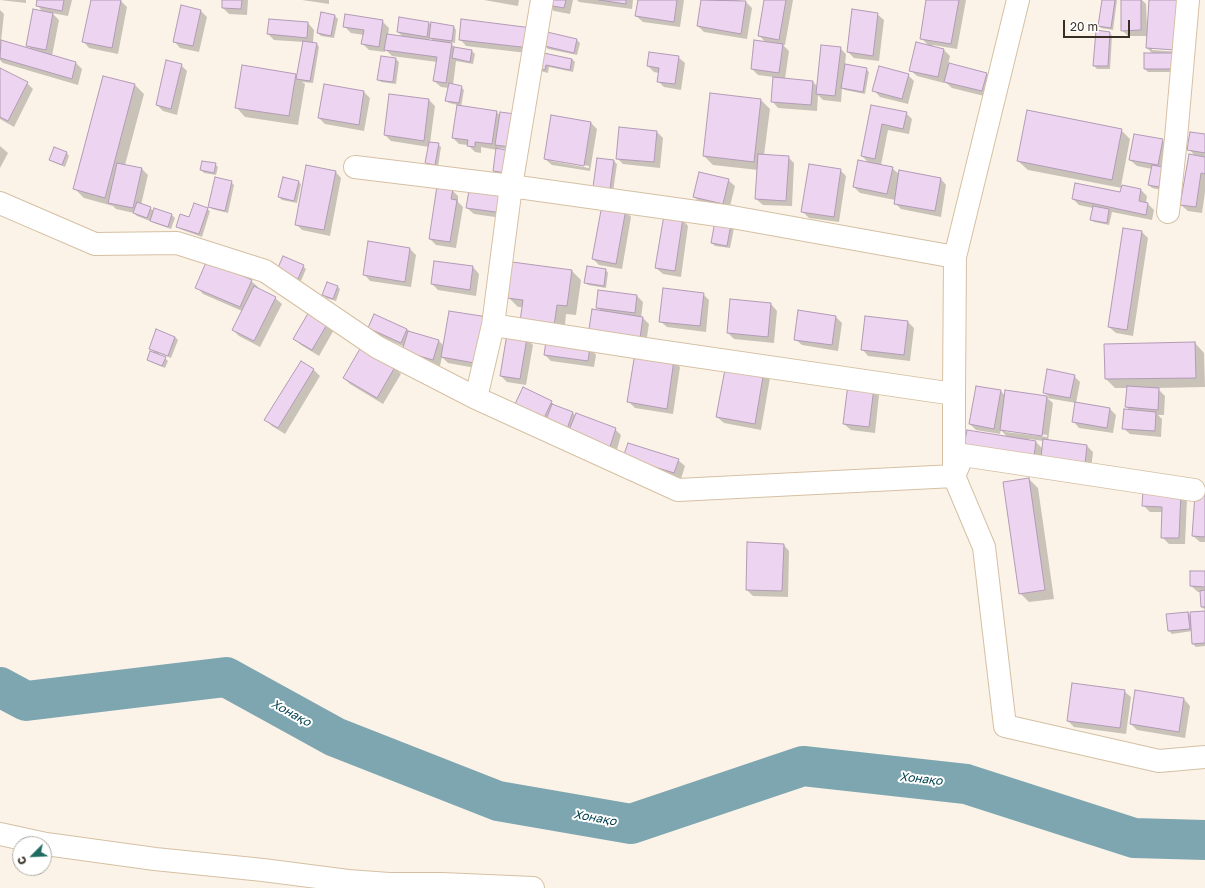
<!DOCTYPE html>
<meta charset="utf-8">
<style>
body{margin:0}
#map{position:relative;width:1205px;height:888px;overflow:hidden;background:#fcf3e8;font-family:"Golos Text",sans-serif}
canvas{display:block}
.north{position:absolute;left:12px;top:836px;width:40px;height:40px;box-sizing:border-box;background:#fff;border:1px solid #afaca7;border-radius:50%;rotate:246deg;font-size:11px;font-weight:700;line-height:16px;text-align:center;color:#372f23}
.north::after{content:'';display:block;margin:auto;width:14px;height:18px;background:#216a61;clip-path:polygon(50% 0,100% 100%,50% 72%,0 100%)}
.scale{position:absolute;left:1063px;top:20px;width:67px;height:18px;box-sizing:border-box;border:2px solid #372f23;border-top:0;padding-left:5px;font-size:12px;line-height:14px;white-space:nowrap;color:#372f23;-webkit-text-stroke:3px #fff;paint-order:stroke}
</style>
<div id="map">
<canvas width="1205" height="888"></canvas>
<div class="north">С</div>
<div class="scale">20 m</div>
</div>
<script>
const context = document.querySelector('canvas').getContext('2d');
context.lineJoin = 'round';
function fillPath(path, color) { context.fillStyle = color; context.fill(path, 'evenodd'); }
const shape = rows => new Path2D(rows.map(r => 'M' + r).join(''));
function trace(path, color, width, dash) { context.strokeStyle = color; context.lineWidth = width; context.lineCap = dash ? 'butt' : 'round'; context.setLineDash(dash || []); context.stroke(path); }
function drawText(font, color, halo, rows, align = 'center') {
  context.font = font + ' "Golos Text",sans-serif'; context.lineWidth = 4; context.setLineDash([]); context.textBaseline = 'middle'; context.strokeStyle = halo; context.fillStyle = color; for (const [text, x, y, turn = 0] of rows) {
    context.save(); context.translate(x, y); context.rotate((+turn || 0) * Math.PI / 180); context.textAlign = isNaN(turn) ? turn : align; if (halo) context.strokeText(text, 0, 0); context.fillText(text, 0, 0); context.restore();
  }
}
const shadow = shape([
 [0,0,26,0,26,3],
 [38,0,72,0,68,16,52,13,59,20,52,56,76,63,82,69,78,85,3,63,0,60,0,10,4,14,1,41,32,50,28,46,43,12,37,5],
 [92,0,118,0,121,1,127,7,118,54,89,48,83,41],
 [223,0,248,0,247,15,229,14,223,8],
 [302,0,329,0,329,4],
 [484,0,519,0,518,6],
 [549,0,573,0,570,14,554,11,548,5],
 [577,0,633,0,632,9,579,2],
 [639,0,684,0,680,27,643,22,636,16],
 [702,0,736,0,746,2,752,8,747,39,704,32,698,26],
 [765,0,793,0,785,45,783,45,789,51,785,79,813,82,818,87,840,48,846,54,845,65,866,69,869,72,865,94,845,90,842,88,841,102,823,100,818,95,817,111,778,108,772,101,774,77,758,75,752,69,766,43,759,35],
 [927,0,966,0,957,49,933,45,932,47,944,50,950,56,948,64,987,74,993,80,988,97,952,88,944,81,944,83,917,76,910,70,929,46,921,38],
 [1103,0,1117,0,1113,30,1101,28,1099,25],
 [1122,0,1142,0,1146,4,1147,28,1148,28,1150,0,1185,0,1181,56,1177,56,1177,72,1148,72,1145,69,1145,54,1153,54,1147,48,1148,36,1128,36,1122,30],
 [1152,48,1180,50,1180,52,1152,50],
 [201,11,207,17,199,52,180,48,174,41],
 [877,14,884,20,879,61,854,58,848,52],
 [335,16,338,19,334,38,321,36,318,33],
 [382,21,389,28,388,35,403,37,398,32,429,23,432,26,454,27,456,30,455,43,450,42,455,48,472,51,475,54,473,64,456,61,453,85,461,87,464,90,461,107,497,112,500,116,513,150,499,148,498,150,508,175,497,173,494,170,497,150,481,147,481,153,475,152,468,145,459,144,453,138,458,105,449,103,446,100,449,88,441,87,434,81,437,62,392,56,385,49,385,52,369,50,362,43,364,35,351,33,344,26],
 [430,37,434,42,429,41],
 [308,23,314,30,313,43,317,44,319,47,313,83,302,82,305,84,298,125,245,117,236,107,295,75,298,77,304,42,274,40,268,34],
 [531,29,536,54,466,46,460,39],
 [1110,33,1112,36,1110,69,1097,69,1094,66],
 [577,40,580,43,577,55,548,49,545,46],
 [540,53,572,59,575,62,573,72,549,67,548,73,540,71],
 [678,57,685,63,681,90,664,87,658,81,659,73,654,72,648,66],
 [396,59,399,62,396,84,381,82,378,79],
 [181,65,187,71,177,115,163,111,157,105],
 [0,69,27,83,33,89,14,127,0,119],
 [908,75,914,81,908,104,880,97,874,90],
 [135,85,144,94,125,165,142,169,148,175,141,205,150,208,154,211,155,210,172,215,175,218,171,229,154,223,150,220,150,221,137,216,134,213,116,209,113,206,84,198,75,189],
 [325,85,364,92,370,98,364,131,325,124,319,118],
 [390,95,429,100,435,106,430,143,438,144,441,147,438,167,429,166,426,163,429,147,391,141,385,135],
 [760,99,770,109,764,155,788,157,794,163,792,206,763,205,756,199,758,170,713,165,704,156],
 [871,106,906,113,912,119,909,134,888,130,881,165,892,168,900,175,940,178,946,185,941,217,901,209,895,203,895,200,860,193,854,187,869,163,862,156],
 [591,123,597,129,590,171,552,165,545,159],
 [551,159,589,166,589,168,551,161],
 [1121,130,1130,139,1121,186,1141,190,1147,196,1146,203,1148,204,1154,210,1152,220,1112,212,1109,225,1094,222,1091,219,1093,208,1079,205,1073,199,1121,193,1122,188,1028,170,1018,161],
 [657,132,663,138,660,168,623,164,617,158],
 [1205,135,1205,192,1202,213,1188,211,1181,205,1195,156,1189,149],
 [1162,140,1168,146,1161,190,1152,188,1149,185,1152,169,1137,166,1130,160],
 [0,146,8,153,0,168],
 [67,153,69,156,65,167,53,162,50,159],
 [614,161,617,164,613,192,597,190],
 [215,164,218,167,216,175,204,173,201,170],
 [840,170,846,176,839,222,809,218,803,212],
 [335,171,341,178,330,236,302,230,296,224],
 [728,180,735,186,729,210,701,203,694,197],
 [298,181,301,184,297,203,282,200,279,197],
 [231,182,234,185,228,213,212,209,209,206],
 [452,190,458,196,458,202,463,207,456,248,436,245,430,239],
 [470,191,509,219,474,214,467,208],
 [207,209,210,211,202,237,180,229,178,227],
 [625,210,631,217,622,269,599,265,593,259],
 [682,219,688,226,681,277,663,274,656,268],
 [716,222,734,228,730,248,715,246,712,243],
 [1142,232,1148,238,1133,336,1116,333,1109,327],
 [369,242,410,249,416,255,411,287,370,281,364,274],
 [435,262,473,267,479,274,476,296,438,290,432,284],
 [303,266,306,269,301,281,281,273],
 [606,270,608,273,606,288,588,285,585,282],
 [572,271,581,280,576,315,566,314,564,335,523,307,518,307,508,297],
 [251,281,258,287,257,289,275,298,282,304,260,347,239,336,233,330,242,311,203,294,197,287],
 [338,287,340,289,336,301,326,298,324,295],
 [703,294,709,300,706,332,667,327,660,321],
 [637,296,643,302,641,318,643,318,649,324,646,343,601,311,597,307],
 [731,300,771,304,777,311,774,343,734,339,728,333],
 [836,317,842,323,838,351,802,345,795,339],
 [328,321,335,328,319,356,301,345,294,339],
 [908,322,914,328,910,361,868,356,862,349],
 [369,328,407,329,410,332,439,341,444,346,486,370,448,363,442,357,440,366,410,357,405,347,375,334],
 [157,331,175,337,178,340,171,358,159,353,158,355,165,358,168,361,165,368,151,362,148,359,156,354,150,348],
 [527,339,533,345,526,385,507,382,501,376],
 [1195,343,1204,353,1205,387,1157,388,1165,396,1164,415,1158,415,1162,419,1161,437,1130,434,1123,428,1131,411,1126,407,1128,388,1115,388,1106,379],
 [590,348,596,355,594,367,551,361,545,355],
 [674,361,680,367,673,414,635,408,629,402],
 [301,362,314,370,320,376,285,434,272,426,266,420],
 [726,365,770,378,761,430,724,423,717,417],
 [395,368,401,374,383,404,350,384,344,378],
 [1074,376,1080,382,1076,403,1110,409,1116,415,1113,433,1079,428,1073,421,1076,403,1047,398,1053,403,1048,441,1087,446,1093,452,1091,469,1040,463,1008,438,1001,430,1000,434,976,430,970,424,1001,391,1005,396,1006,392,1049,397,1044,392],
 [1006,430,1047,435,1047,437,1006,432],
 [1029,439,1044,441,1043,449,1036,442,1029,441],
 [873,388,879,395,875,433,851,430,844,424],
 [551,402,557,407,573,413,576,416,615,429,621,435,616,453,516,404],
 [678,460,685,466,681,479,630,463],
 [1029,479,1038,488,1054,599,1029,602,1020,593],
 [1144,491,1187,499,1185,544,1169,544,1162,537,1163,512,1150,512,1143,505],
 [1205,496,1205,542,1200,542,1193,536],
 [783,544,789,551,788,597,753,596,747,590],
 [1205,572,1205,610,1202,607,1201,592,1198,592,1191,586],
 [1205,612,1205,646,1196,647,1193,644,1192,631,1172,634,1169,631,1188,613,1191,616],
 [1124,691,1131,697,1126,734,1074,727,1068,721],
 [1136,691,1184,699,1190,706,1185,738,1137,730,1131,724]
]);
const river = shape([
 [0,687,26,701,226,677,335,737,498,801,631,824,803,766,966,784,1134,838,1205,840]
]);
const building = shape([
 [37,0,64,0,62,11,36,6,37,0],
 [91,0,121,0,112,48,82,42,91,0],
 [222,0,242,0,241,9,222,8,222,0],
 [548,0,566,0,564,8,547,5,548,0],
 [599,0,626,0,626,4,599,0],
 [638,0,677,0,674,22,635,16,638,0],
 [701,0,746,1,741,34,697,26,701,0],
 [764,0,786,0,779,40,758,36,764,0],
 [926,0,959,0,951,44,920,39,926,0],
 [1102,0,1115,0,1111,28,1098,26,1102,0],
 [1121,0,1141,0,1141,30,1121,31,1121,0],
 [1149,0,1178,0,1175,50,1146,48,1149,0],
 [181,5,201,10,193,46,173,42,181,5],
 [33,9,53,13,46,50,26,46,33,9],
 [852,9,878,13,873,56,847,52,852,9],
 [321,12,335,15,331,36,317,33,321,12],
 [345,14,383,20,379,47,361,44,364,30,343,27,345,14],
 [399,17,429,22,427,37,397,32,399,17],
 [269,19,308,22,307,38,267,34,269,19],
 [461,19,532,28,530,48,459,40,461,19],
 [431,22,454,26,452,41,429,38,431,22],
 [1096,30,1110,32,1108,66,1093,66,1096,30],
 [547,32,577,39,574,53,544,46,547,32],
 [387,34,452,43,446,83,433,81,437,57,384,50,387,34],
 [1,40,76,62,72,79,0,58,1,40],
 [754,40,783,44,779,73,751,69,754,40],
 [303,41,317,43,310,81,296,79,303,41],
 [916,42,944,49,938,77,909,71,916,42],
 [821,45,841,47,835,96,816,94,821,45],
 [454,47,472,50,470,62,452,58,454,47],
 [539,52,572,59,570,70,546,65,545,70,536,68,539,52],
 [649,52,679,56,675,84,657,82,659,68,647,66,649,52],
 [1144,53,1174,53,1175,69,1144,69,1144,53],
 [381,56,396,58,393,82,377,80,381,56],
 [166,60,182,64,171,109,156,105,166,60],
 [949,63,987,73,982,91,944,82,949,63],
 [845,64,867,68,863,92,841,88,845,64],
 [242,65,296,74,289,116,235,108,242,65],
 [879,66,909,74,902,99,872,91,879,66],
 [0,68,28,82,8,121,0,117,0,68],
 [103,76,135,84,105,198,73,189,103,76],
 [773,77,813,81,811,105,771,102,773,77],
 [449,83,462,86,459,103,445,101,449,83],
 [324,84,364,91,359,125,318,118,324,84],
 [710,93,761,99,754,162,703,156,710,93],
 [389,94,429,99,424,141,384,135,389,94],
 [457,105,497,111,492,144,475,142,475,147,467,146,468,140,452,138,457,105],
 [871,105,907,112,903,129,882,124,875,159,861,156,871,105],
 [1027,110,1122,129,1112,180,1017,161,1027,110],
 [500,112,515,114,510,147,495,145,500,112],
 [551,115,591,122,584,166,544,159,551,115],
 [619,127,657,131,654,162,616,159,619,127],
 [1190,132,1205,134,1205,153,1187,150,1190,132],
 [1134,134,1163,139,1158,165,1129,160,1134,134],
 [429,142,439,143,435,165,425,163,429,142],
 [54,147,67,152,62,165,49,160,54,147],
 [496,148,510,151,506,173,493,171,496,148],
 [758,154,789,156,786,201,755,199,758,154],
 [1189,154,1205,157,1205,174,1201,173,1196,207,1180,205,1189,154],
 [597,158,614,160,610,189,593,187,597,158],
 [858,160,893,167,887,194,853,187,858,160],
 [202,161,216,163,214,173,200,170,202,161],
 [117,163,142,168,133,208,108,203,117,163],
 [809,164,841,169,834,217,801,212,809,164],
 [306,165,336,171,324,230,295,225,306,165],
 [1152,165,1162,167,1159,187,1148,185,1152,165],
 [899,170,941,178,935,211,894,204,899,170],
 [699,172,729,179,723,204,693,197,699,172],
 [215,177,232,181,225,211,208,207,215,177],
 [283,177,299,181,294,201,278,197,283,177],
 [1075,183,1120,192,1122,185,1141,189,1139,201,1148,203,1146,215,1072,199,1075,183],
 [437,186,453,189,451,199,457,200,450,242,429,239,437,186],
 [469,190,506,195,503,213,466,208,469,190],
 [137,202,151,207,147,218,133,213,137,202],
 [194,203,208,208,199,234,176,227,180,214,189,217,194,203],
 [602,205,626,209,616,264,592,259,602,205],
 [1093,206,1109,209,1107,223,1090,220,1093,206],
 [154,208,172,214,168,227,150,221,154,208],
 [664,215,683,218,675,271,655,268,664,215],
 [715,221,731,224,727,246,711,243,715,221],
 [1123,228,1142,231,1127,330,1108,327,1123,228],
 [368,241,410,248,405,282,363,275,368,241],
 [283,256,304,265,298,279,277,270,283,256],
 [207,260,252,280,240,307,195,288,207,260],
 [434,261,473,266,470,290,431,284,434,261],
 [512,262,572,270,567,306,557,305,554,326,520,321,523,300,507,298,512,262],
 [587,266,606,269,604,286,584,283,587,266],
 [327,282,338,286,333,299,322,295,327,282],
 [254,286,276,297,254,341,232,330,254,286],
 [663,288,704,293,700,326,659,322,663,288],
 [598,290,637,295,635,313,596,308,598,290],
 [730,299,771,303,768,337,727,333,730,299],
 [592,309,643,317,640,338,589,329,592,309],
 [310,310,329,321,312,350,293,339,310,310],
 [798,310,836,316,832,345,794,340,798,310],
 [449,311,488,317,480,364,441,357,449,311],
 [374,314,407,329,401,343,368,328,374,314],
 [865,316,908,321,904,355,861,350,865,316],
 [156,329,175,337,168,356,149,349,156,329],
 [408,331,439,340,433,360,402,351,408,331],
 [507,334,527,338,520,379,500,376,507,334],
 [546,341,590,347,588,361,544,355,546,341],
 [1195,342,1196,378,1105,379,1104,344,1195,342],
 [361,347,395,367,377,398,343,378,361,347],
 [150,351,166,357,162,366,147,360,150,351],
 [635,353,674,360,667,409,627,402,635,353],
 [301,361,314,369,278,428,264,420,301,361],
 [726,364,764,371,755,424,716,417,726,364],
 [1047,369,1075,375,1070,398,1043,393,1047,369],
 [848,384,874,388,869,427,843,424,848,384],
 [976,386,1001,390,994,429,969,424,976,386],
 [1127,386,1159,388,1158,410,1125,407,1127,386],
 [523,387,552,401,544,418,515,404,523,387],
 [1005,390,1047,396,1042,436,1000,430,1005,390],
 [1075,402,1110,408,1107,428,1072,422,1075,402],
 [552,404,573,412,567,429,546,420,552,404],
 [1124,409,1156,412,1155,431,1122,429,1124,409],
 [576,413,616,428,610,447,569,430,576,413],
 [967,430,1036,441,1034,457,964,446,967,430],
 [1043,439,1087,445,1085,464,1041,458,1043,439],
 [628,443,679,459,674,473,623,457,628,443],
 [1029,478,1045,590,1019,594,1003,482,1029,478],
 [1143,490,1181,492,1179,538,1161,538,1162,507,1142,506,1143,490],
 [1195,495,1205,495,1205,537,1192,536,1195,495],
 [747,542,784,544,782,591,746,590,747,542],
 [1190,571,1205,571,1205,587,1190,586,1190,571],
 [1205,590,1205,607,1201,607,1200,591,1205,590],
 [1205,611,1205,643,1192,644,1190,612,1205,611],
 [1188,612,1190,629,1168,631,1166,614,1188,612],
 [1072,683,1125,690,1120,728,1067,721,1072,683],
 [1135,690,1184,698,1179,732,1130,724,1135,690]
]);
const minor = shape([
 [542,0,511,186,493,325,653,350,954,394,955,257,1018,0],
 [355,167,511,186,732,217,955,257],
 [0,203,95,244,177,243,265,271,377,347,476,398,678,490,954,476,984,547,1005,726,1159,761,1205,757],
 [1168,212,1176,138,1188,0],
 [954,394,954,473],
 [476,398,493,325],
 [954,476,963,455,1194,490],
 [0,834,46,844,155,859,263,870,348,881,389,884,442,884,533,888]
]);
const waterNames = [
 ["Хонақо",291,713,29],
 ["Хонақо",921,779,6],
 ["Хонақо",595,818,10]
];
fillPath(shadow, '#0003');
trace(river, '#7da6b1', 40);
fillPath(building, '#edd4f1');
trace(building, '#b19bb5', 1);
trace(minor, '#d5c0a3', 24);
trace(minor, '#fff', 22);
drawText('italic 12px', '#024350', '#fff', waterNames);
</script>
